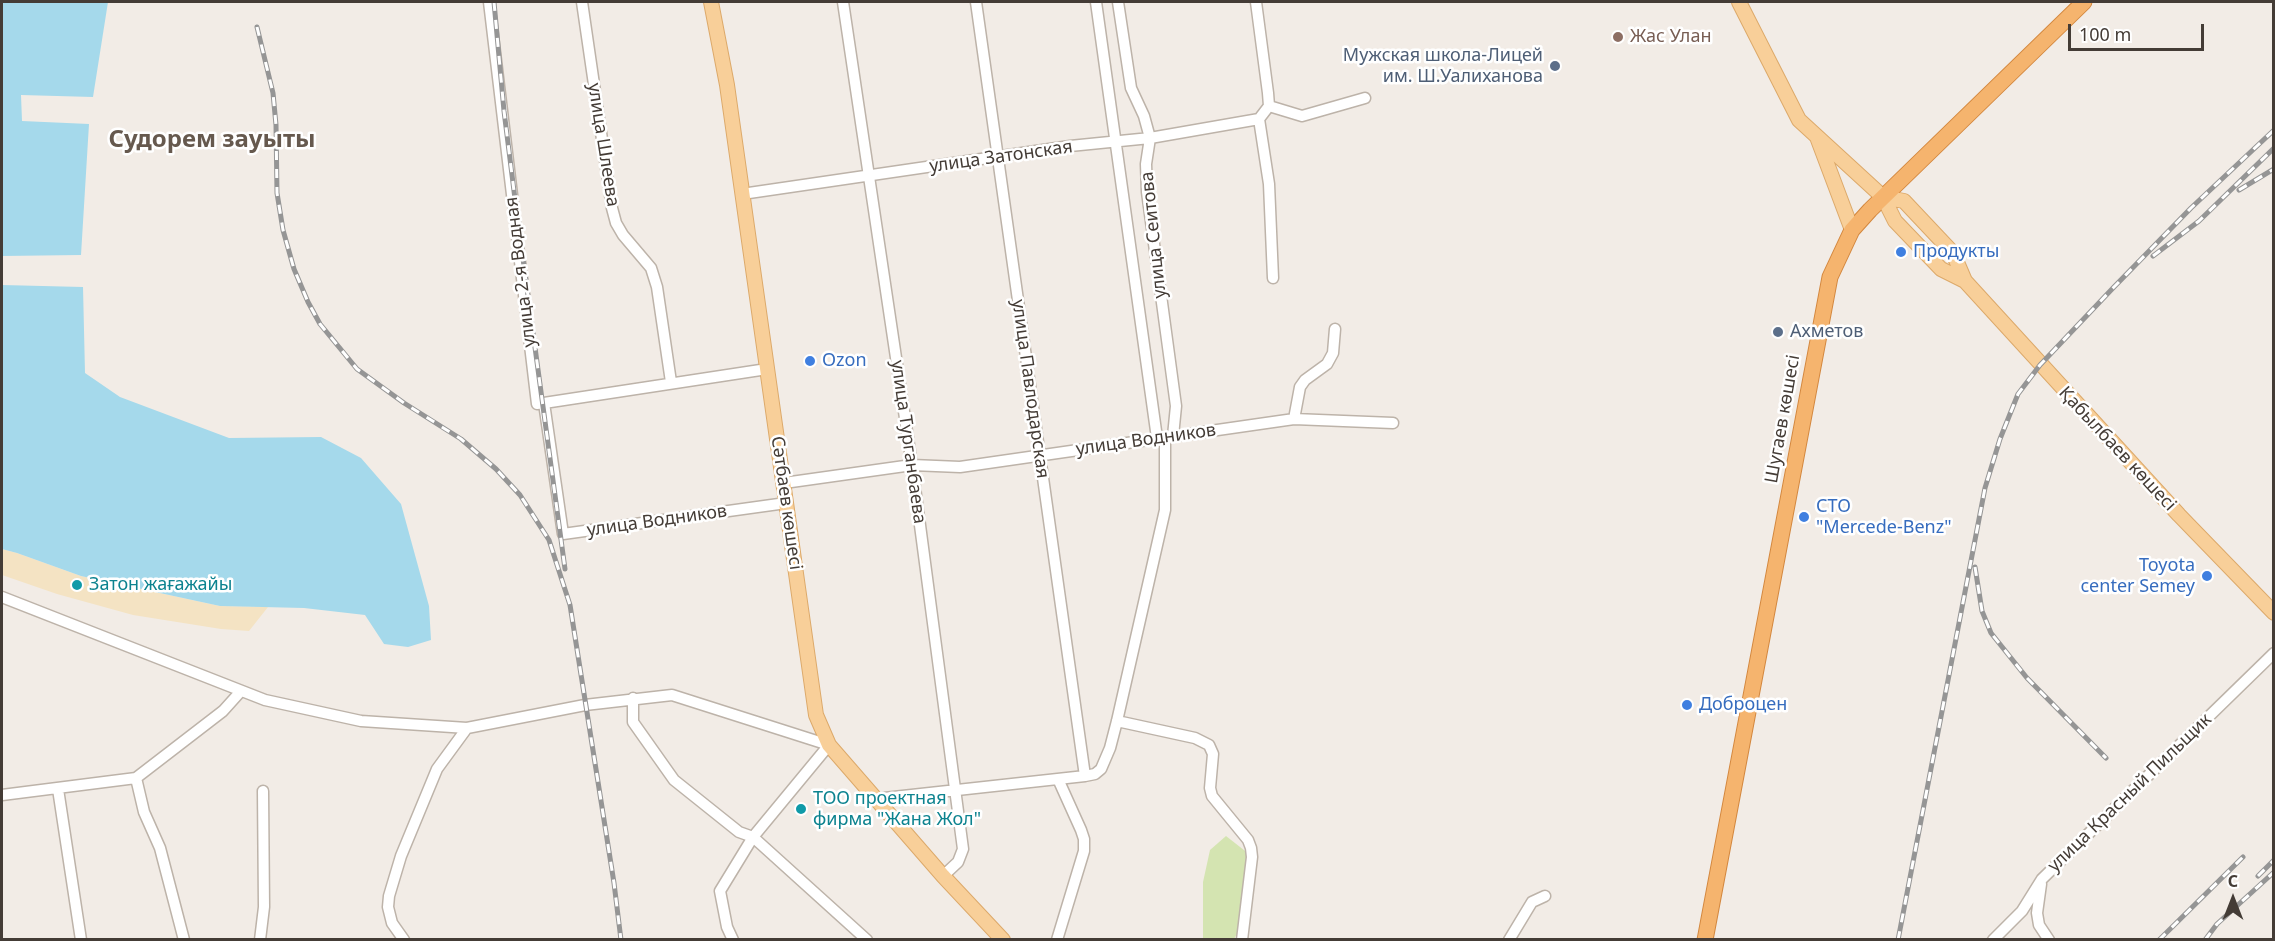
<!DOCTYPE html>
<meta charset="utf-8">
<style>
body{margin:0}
#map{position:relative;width:2275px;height:941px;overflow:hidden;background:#f2ece6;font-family:"Noto Sans",sans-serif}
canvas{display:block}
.frame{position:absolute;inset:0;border:3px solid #443c36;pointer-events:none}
.north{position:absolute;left:2203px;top:869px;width:60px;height:60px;-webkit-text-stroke:4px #fff;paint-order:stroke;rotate:0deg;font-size:16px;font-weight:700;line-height:24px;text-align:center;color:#443c36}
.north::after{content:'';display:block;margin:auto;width:21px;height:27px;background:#443c36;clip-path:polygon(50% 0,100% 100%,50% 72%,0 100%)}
.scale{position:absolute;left:2068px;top:24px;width:136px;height:27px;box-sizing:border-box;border:3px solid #443c36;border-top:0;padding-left:8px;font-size:18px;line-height:21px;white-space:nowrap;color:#443c36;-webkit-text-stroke:4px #fff;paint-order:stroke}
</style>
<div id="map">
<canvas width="2275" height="941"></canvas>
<div class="frame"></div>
<div class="north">С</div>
<div class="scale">100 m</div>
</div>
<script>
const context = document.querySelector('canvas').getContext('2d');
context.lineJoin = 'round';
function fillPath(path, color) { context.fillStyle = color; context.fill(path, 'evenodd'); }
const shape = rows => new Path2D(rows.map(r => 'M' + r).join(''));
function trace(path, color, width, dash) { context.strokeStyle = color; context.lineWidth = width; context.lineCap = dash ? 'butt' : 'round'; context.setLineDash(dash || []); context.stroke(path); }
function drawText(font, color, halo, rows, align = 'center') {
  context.font = font + ' "Noto Sans",sans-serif'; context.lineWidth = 5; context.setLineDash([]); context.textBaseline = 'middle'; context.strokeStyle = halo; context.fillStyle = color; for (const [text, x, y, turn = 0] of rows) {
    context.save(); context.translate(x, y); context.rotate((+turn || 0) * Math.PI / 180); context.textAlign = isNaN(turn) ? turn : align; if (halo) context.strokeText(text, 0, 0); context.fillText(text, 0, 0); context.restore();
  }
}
const green = shape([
 [1226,836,1249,854,1242,925,1234,939,1203,940,1203,882,1210,850]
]);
const sand = shape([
 [2,549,17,553,81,576,220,606,268,607,249,631,221,629,133,615,57,594,2,575]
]);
const water = shape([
 [2,2,108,2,93,97,21,95,22,121,89,124,81,255,2,256],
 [2,285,83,287,85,373,120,397,229,438,321,437,361,458,401,504,429,606,431,640,408,647,384,644,365,615,304,608,220,606,81,576,17,553,2,549]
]);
const minor = shape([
 [489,2,537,404,544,403,563,534,786,503],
 [582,2,612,208,616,223,623,235,651,268,657,287,671,382],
 [843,2,912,465,963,849,958,862,943,876],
 [976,2,1085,776],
 [1096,2,1157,438],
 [1118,2,1131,88,1144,116,1150,138,1146,164,1147,192,1176,406,1173,436],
 [1256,2,1268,93,1269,106,1259,119,1269,184,1273,278],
 [1269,106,1302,116,1365,98],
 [742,194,1070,146,1150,138,1259,119],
 [544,403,767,369],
 [1294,419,1300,387,1305,380,1327,364,1333,353,1335,329],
 [784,483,912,465,960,467,1294,419,1393,423],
 [2,597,265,700,361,721,467,728,585,705,672,695,829,745,753,837,720,891,727,927,733,940],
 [633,698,633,722,674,780,739,832,753,837,867,940],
 [1117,721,1195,738,1209,745,1213,754,1210,788,1212,796,1248,840,1251,848,1252,857,1242,940],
 [136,778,144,812,160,848,184,940],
 [58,789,81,940],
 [2,795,136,778,223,711,241,691],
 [875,799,1085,776,1095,774,1101,769,1110,748,1117,721,1165,510,1165,437],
 [2041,884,2037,913,2039,925,2049,940],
 [260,940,264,907,263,791],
 [404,940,392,923,388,907,389,896,401,856,437,769,467,728],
 [1057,940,1084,851,1084,839,1081,830,1058,779],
 [1509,940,1532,902,1545,896],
 [1993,940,2022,911,2042,879,2274,653]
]);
const major = shape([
 [711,2,727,85,816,715,829,745,943,876,1003,940],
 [1739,2,1799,120,1883,197,1895,221,1941,269,1965,281,2179,515,2274,613],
 [1817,137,1852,230],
 [1883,197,1904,201,1953,253,1965,281]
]);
const highway = shape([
 [1705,940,1830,277,1852,230,1870,210,2084,2]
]);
const rail = shape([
 [494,2,504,111,516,207,565,569],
 [257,27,273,93,276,125,277,193,283,230,294,269,308,302,320,324,357,369,404,403,461,439,496,469,520,495,549,540,570,605,614,883,621,940],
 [2239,190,2274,169],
 [2153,256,2199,221,2274,148],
 [1975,567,1982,611,1991,633,2027,678,2106,758],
 [2258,876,2274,860],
 [1898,940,1985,488,2000,439,2018,394,2040,365,2113,288,2191,208,2274,130],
 [2159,940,2243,857],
 [2205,940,2217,924,2274,872]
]);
const markers = [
 [1618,37,6,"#8d6e63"],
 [1555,66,6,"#5c6f8a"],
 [1901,252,6,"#3f7fe0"],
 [1778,332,6,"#5c6f8a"],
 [810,361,6,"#3f7fe0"],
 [1804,517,6,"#3f7fe0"],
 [2207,576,6,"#3f7fe0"],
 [77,585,6,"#0f9aa8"],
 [1687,705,6,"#3f7fe0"],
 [801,809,6,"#0f9aa8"]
];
const educationNames = [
 ["Жас Улан",1630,37]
];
const serviceNames = [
 ["Мужская школа-Лицей",1543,56],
 ["им. Ш.Уалиханова",1543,77],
 ["Ахметов",1790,332,"left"]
];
const streetNames = [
 ["улица Шлеева",603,145,81],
 ["улица Затонская",1001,157,-8],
 ["улица Сеитова",1154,235,-96],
 ["улица 2-я Водная",521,272,-97],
 ["улица Павлодарская",1030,389,82],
 ["Шугаев көшесі",1783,419,-80],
 ["улица Водников",1146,440,-8],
 ["улица Турганбаева",908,442,82],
 ["Қабылбаев көшесі",2117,449,47],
 ["Сәтбаев көшесі",786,503,82],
 ["улица Водников",657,521,-8],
 ["улица Красный Пильщик",2130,793,-44]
];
const shopNames = [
 ["Продукты",1913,252],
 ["Ozon",822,361],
 ["СТО",1816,507],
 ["\"Mercede-Benz\"",1816,528],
 ["Toyota",2195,566,"right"],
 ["center Semey",2195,587,"right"],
 ["Доброцен",1699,705]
];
const cultureNames = [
 ["Затон жағажайы",89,585],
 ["ТОО проектная",813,799],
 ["фирма \"Жана Жол\"",813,820]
];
const districtNames = [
 ["Судорем зауыты",212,140]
];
fillPath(green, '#d4e4b1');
fillPath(sand, '#f4e3c3');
fillPath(water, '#a5d9eb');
trace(minor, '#bdb3a9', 13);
trace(major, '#dca96a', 16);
trace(highway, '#d3873e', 17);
trace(minor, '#fff', 10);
trace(major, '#f8cf99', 14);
trace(highway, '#f5b46e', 15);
trace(rail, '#959595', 5);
trace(rail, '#fff', 3, [9]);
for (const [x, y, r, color] of markers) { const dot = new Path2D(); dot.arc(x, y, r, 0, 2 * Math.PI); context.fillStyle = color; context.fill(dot); trace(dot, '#fff', 2); }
drawText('18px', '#785e54', '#fff', educationNames, 'left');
drawText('18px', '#4e5e75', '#fff', serviceNames, 'right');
drawText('18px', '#443c36', '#fff', streetNames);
drawText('18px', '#366cbe', '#fff', shopNames, 'left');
drawText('18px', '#0d838f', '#fff', cultureNames, 'left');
drawText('bold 24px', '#66594e', '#fff', districtNames);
</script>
